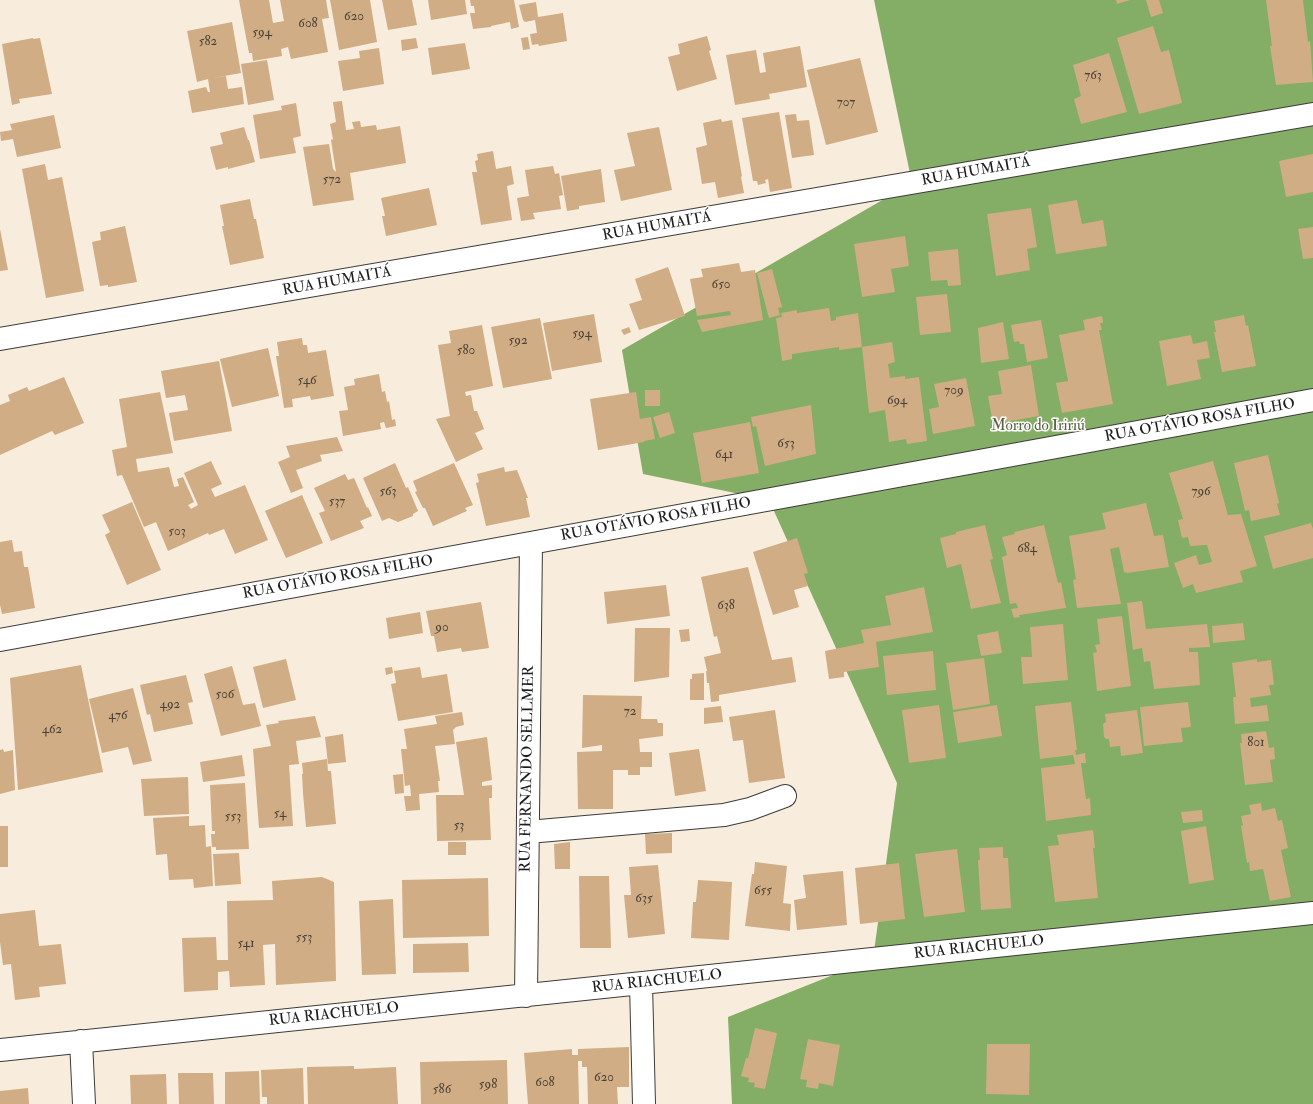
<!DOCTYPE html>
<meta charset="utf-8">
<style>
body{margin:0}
canvas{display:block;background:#f8ecdc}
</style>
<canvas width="1313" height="1104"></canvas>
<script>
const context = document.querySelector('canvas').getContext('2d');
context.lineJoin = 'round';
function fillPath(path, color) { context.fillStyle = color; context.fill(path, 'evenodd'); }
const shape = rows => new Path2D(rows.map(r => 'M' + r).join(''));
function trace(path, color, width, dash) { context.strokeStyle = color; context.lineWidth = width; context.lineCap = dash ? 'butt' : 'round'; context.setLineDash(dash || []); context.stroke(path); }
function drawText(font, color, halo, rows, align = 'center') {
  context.font = font + ' "IM FELL Double Pica",serif'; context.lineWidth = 3; context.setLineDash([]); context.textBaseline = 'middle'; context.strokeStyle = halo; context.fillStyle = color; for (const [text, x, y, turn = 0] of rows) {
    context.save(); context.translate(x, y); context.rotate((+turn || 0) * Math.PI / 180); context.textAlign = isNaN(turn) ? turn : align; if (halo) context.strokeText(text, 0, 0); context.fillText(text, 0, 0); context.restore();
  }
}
const forest = shape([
 [874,0,1313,0,1313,1104,732,1104,728,1017,873,959,897,783,769,500,643,474,622,350,912,183]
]);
const building = shape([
 [239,0,269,0,273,23,284,21,280,0,326,0,329,18,322,19,328,52,291,59,288,47,281,49,282,56,253,61,252,53,249,53],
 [330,0,370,0,377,42,339,50],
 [382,0,412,0,417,25,388,30],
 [428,0,465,0,467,14,431,20],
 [470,0,514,0,519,27,511,29,510,22,491,26,491,27,473,29,470,13,475,13,474,6,471,6],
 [1116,0,1130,0,1117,4],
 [1146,0,1159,0,1163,13,1151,17],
 [1266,0,1303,0,1308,42,1310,41,1313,82,1276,85,1270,46,1272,46],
 [536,2,538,17,563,13,567,41,539,46,538,44,532,45,530,34,537,33,535,20,525,22,523,20,519,5],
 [232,22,241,73,213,78,226,76,228,89,242,87,244,104,192,113,188,91,206,87,208,92,210,92,208,79,197,82,187,31],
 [1153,26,1161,52,1169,50,1182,103,1139,114,1117,38],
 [707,36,711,50,709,51,717,79,677,91,668,57,680,54,678,44],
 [528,37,530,49,523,50,521,38],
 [33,38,33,39,40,38,52,94,19,99,20,103,12,105,2,44],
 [416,38,418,48,402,51,401,40],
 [465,43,470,69,432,75,428,48],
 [800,46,807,87,769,94,770,99,735,105,726,55,756,50,760,73,766,72,763,53],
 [379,48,384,84,343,91,338,61,360,58,359,51],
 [1109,53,1127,112,1081,124,1074,99,1081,96,1073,65],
 [860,58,878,132,826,145,807,70],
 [267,60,274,100,248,105,241,64],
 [342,101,346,130,354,129,352,122,360,121,361,127,376,125,377,130,400,126,406,163,350,173,354,200,313,206,303,147,329,144,333,169,336,172,331,140,333,139,330,124,336,122,333,102],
 [296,103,301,136,293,138,296,153,260,159,253,115,282,110,281,106],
 [779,112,792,188,770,192,768,179,765,180,766,183,758,185,757,181,753,181,742,118],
 [796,114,797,121,809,120,814,155,792,158,785,115],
 [54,115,61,148,17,157,13,139,1,141,0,132,12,130,10,124],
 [721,119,722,122,732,120,742,176,741,177,744,193,718,198,715,182,702,184,696,148,707,145,703,123],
 [244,127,248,140,249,140,255,162,228,169,228,167,216,170,210,147,223,144,220,133],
 [659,127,672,190,621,201,614,170,635,166,627,133],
 [493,151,496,169,511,166,514,184,507,186,512,220,481,225,472,172,477,172,475,161,478,160,477,154],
 [1313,154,1313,192,1286,197,1279,161],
 [45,164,48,180,62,177,84,291,46,298,22,169],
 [553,166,555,174,559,173,563,195,559,196,561,209,533,213,535,219,521,221,517,198,529,196,525,170],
 [601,169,605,202,579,206,579,209,567,211,561,176],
 [429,188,437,225,386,236,382,216,385,216,381,198],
 [250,199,254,219,256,219,264,258,230,265,222,226,224,226,220,205],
 [1077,200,1082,224,1103,220,1107,246,1056,254,1048,205],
 [1031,208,1037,247,1027,249,1030,270,996,276,987,214],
 [125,226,137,282,108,287,108,285,100,286,92,242,101,240,100,232],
 [1313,227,1313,258,1303,259,1298,229],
 [0,229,8,270,0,271],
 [905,236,909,266,891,269,895,292,862,297,854,244],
 [958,249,961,285,948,286,947,280,931,281,928,252],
 [739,263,741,272,755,270,763,320,702,332,697,320,731,315,730,311,697,316,690,279,703,277,701,269],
 [668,267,685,316,639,330,629,304,642,300,635,279],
 [772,269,782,307,778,308,780,315,769,318,757,273],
 [947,294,951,332,920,335,916,297],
 [829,308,831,321,836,320,836,317,858,313,862,347,892,342,895,362,888,364,890,378,905,376,905,379,919,377,927,441,907,444,906,439,889,442,885,410,869,413,862,347,839,350,839,347,792,354,792,359,782,361,776,318,782,317,781,313,797,310,797,313],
 [594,314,602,362,552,371,543,323],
 [1244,315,1246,326,1248,325,1256,366,1222,372,1214,332,1216,332,1214,321],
 [1102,316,1103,323,1100,323,1102,330,1099,330,1113,404,1062,413,1056,383,1068,381,1059,335,1085,330,1083,320],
 [540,318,552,379,503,388,491,327],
 [1041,320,1048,358,1027,362,1024,344,1020,344,1019,341,1014,342,1011,325],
 [1003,322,1009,359,981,363,978,328],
 [482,325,493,386,465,392,466,396,471,395,474,411,477,411,484,429,475,433,483,449,456,462,436,419,450,416,438,345,451,343,449,331],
 [629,327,631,332,624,335,621,330],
 [1191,335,1193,344,1207,341,1210,358,1197,360,1201,379,1167,386,1159,341],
 [302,338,303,345,307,345,308,353,326,350,334,396,311,400,310,396,292,399,293,407,284,408,276,356,279,356,277,342],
 [268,348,279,396,232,407,220,359],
 [219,361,232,431,174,441,169,413,188,410,185,395,166,398,161,371],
 [1031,365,1039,416,993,424,988,396,1002,394,998,371],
 [379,374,382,392,385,391,387,402,389,401,392,420,395,419,396,426,386,428,384,422,380,423,381,429,343,436,339,411,348,410,344,387,355,385,354,379],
 [64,377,84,423,55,435,52,431,0,455,0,405,10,401,8,395,27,387,29,391],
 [966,378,975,426,933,434,929,409,939,407,934,384],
 [645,390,660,390,660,406,645,406],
 [160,392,173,453,136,459,138,472,169,467,174,487,179,486,177,479,183,477,194,502,188,505,191,509,198,505,184,473,211,461,222,484,211,489,215,497,245,485,268,540,235,554,224,529,209,535,208,533,168,551,156,522,144,527,122,475,117,476,112,450,127,447,119,399],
 [636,392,640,419,651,417,655,439,644,441,644,442,598,450,590,399],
 [811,405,816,454,765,466,756,426,753,427,751,417],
 [669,412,675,433,660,438,653,417],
 [750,422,759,473,702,483,693,433],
 [337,437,343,451,320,455,322,461,296,470,303,488,291,493,278,462,290,457,286,446],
 [1268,455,1279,503,1277,504,1280,515,1251,521,1249,510,1245,511,1234,463],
 [1213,461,1228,515,1241,514,1257,566,1240,571,1243,582,1196,593,1193,584,1183,588,1174,563,1196,555,1199,565,1212,562,1207,545,1190,546,1188,537,1182,538,1178,520,1183,519,1169,473],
 [395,463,406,488,408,487,418,511,413,514,413,516,398,522,389,518,382,521,363,478],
 [454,463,473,505,465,508,467,511,433,526,425,508,423,508,415,492,417,491,413,481],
 [504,467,505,472,517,470,528,498,526,498,530,517,486,526,476,483,479,482,477,474],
 [345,474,348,480,354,478,367,508,368,507,372,516,360,521,364,528,331,541,319,513,325,511,314,488],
 [302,495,323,543,286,558,265,511],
 [132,502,161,570,127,585,105,535,110,532,102,515],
 [1146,503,1154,536,1163,535,1169,567,1127,573,1124,572,1119,547,1110,549,1121,604,1077,608,1073,580,1076,579,1069,536,1106,529,1102,513],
 [1311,523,1313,529,1313,558,1273,569,1264,536],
 [985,525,993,559,990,560,1001,603,971,609,961,564,947,568,940,538,956,534,956,532],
 [1044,525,1058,583,1061,582,1066,608,1019,615,1020,617,1014,618,1011,609,1018,608,1016,603,1010,604,1002,557,1007,555,1002,537,1015,534,1014,532],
 [797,538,808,573,804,574,808,586,794,590,799,607,773,615,753,552],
 [12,540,14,552,22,551,24,567,28,567,35,608,2,614,0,605,0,542],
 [748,567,772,660,792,657,796,682,719,695,719,701,711,702,709,683,707,683,706,671,707,671,704,657,721,653,717,636,714,637,701,577],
 [666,585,670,616,607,624,604,592],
 [924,587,933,632,876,642,879,667,844,672,844,677,829,679,825,651,864,643,861,630,891,625,885,596],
 [1142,601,1146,629,1207,624,1210,647,1189,648,1189,652,1198,652,1200,685,1154,689,1150,661,1144,662,1142,648,1133,650,1127,603],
 [481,602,489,648,462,652,461,648,437,652,434,636,431,636,426,611],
 [420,612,423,633,389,639,386,618],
 [1122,616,1131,686,1097,691,1093,653,1097,652,1095,645,1100,644,1097,619],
 [1243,623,1245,640,1213,643,1212,626],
 [1063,624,1068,680,1023,684,1021,657,1032,657,1030,627],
 [635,628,670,628,669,677,634,682],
 [689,629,690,641,681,642,679,630],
 [998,631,1002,653,981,656,977,635],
 [933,651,936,690,887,695,883,656],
 [984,658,990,704,953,710,946,663],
 [286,659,296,700,263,708,253,667],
 [1257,659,1257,662,1271,660,1274,685,1269,685,1271,695,1250,698,1251,707,1267,705,1269,721,1235,724,1233,697,1236,697,1232,663],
 [81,665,103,772,18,790,10,678],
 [232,666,243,705,255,703,261,726,221,736,204,674],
 [392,667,393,673,386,675,385,668],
 [420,667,422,678,447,674,453,712,398,721,391,684,396,683,394,671],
 [704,673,704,700,690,700,690,679,692,679,692,674],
 [186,675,193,702,188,703,193,724,154,732,150,714,147,715,140,685],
 [133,688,152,761,133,765,128,747,102,753,89,699],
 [583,695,642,696,641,719,657,719,658,723,663,723,663,736,639,739,640,752,652,752,652,767,640,767,640,775,628,775,628,770,613,770,613,809,578,809,577,752,602,751,602,745,582,748],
 [1071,702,1077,750,1075,750,1076,755,1085,753,1086,763,1081,763,1086,799,1090,798,1091,815,1046,821,1041,768,1075,764,1073,755,1040,759,1035,706],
 [1188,702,1191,727,1181,728,1183,742,1144,746,1140,707],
 [939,705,946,758,909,763,902,710],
 [997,705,1002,736,958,743,953,712],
 [721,706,723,722,704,724,704,708],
 [775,710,785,778,749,783,743,740,733,741,729,717],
 [1137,710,1143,753,1121,756,1120,746,1110,747,1109,739,1106,739,1104,737,1103,724,1106,722,1105,714],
 [462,712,464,725,456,727,453,730,455,744,435,746,440,781,438,781,439,792,419,794,420,810,406,811,404,796,411,796,410,785,405,786,401,749,407,749,404,729,437,724,435,716],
 [315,716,321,737,296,741,299,764,289,765,293,826,259,828,253,749,271,746,266,725,279,723,278,721],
 [1266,731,1269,748,1274,747,1275,759,1270,760,1273,782,1245,785,1240,743,1242,743,1241,734],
 [343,734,346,762,328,764,325,737],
 [487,737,492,780,482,782,482,786,492,785,492,798,489,798,491,840,437,841,436,795,464,795,456,742],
 [3,749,4,752,13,750,15,790,0,794,0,750],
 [699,749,706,791,675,796,669,753],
 [242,755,245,776,203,782,200,762],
 [327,759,328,771,331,771,336,824,306,827,303,793,302,774,303,774,302,763],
 [403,774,404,793,395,794,393,775],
 [188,777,189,814,144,816,141,779],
 [245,783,249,849,216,850,216,847,212,847,211,834,215,834,215,831,212,831,210,785],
 [1261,803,1262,811,1275,808,1278,821,1282,820,1288,848,1281,850,1291,897,1270,901,1263,869,1250,871,1249,862,1247,863,1241,826,1243,825,1241,816,1251,814,1249,805],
 [1202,810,1203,821,1183,823,1181,812],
 [189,816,189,826,205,825,206,847,211,846,213,886,194,888,193,879,169,880,167,854,156,855,153,818],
 [0,826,8,826,8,867,0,867],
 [1206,826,1214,880,1189,884,1181,831],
 [1093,830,1095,848,1093,848,1098,898,1055,902,1048,846,1059,845,1057,835],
 [672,833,672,853,646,854,645,834],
 [448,842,466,842,466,855,448,855],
 [570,842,570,869,555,869,554,844],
 [1003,847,1003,858,1008,858,1011,908,981,910,978,860,980,860,979,848],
 [957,849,965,912,924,917,915,854],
 [239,853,241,884,215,886,213,854],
 [755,862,787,866,783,903,791,904,790,931,745,926,752,874,754,874],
 [899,863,905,919,860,924,855,868],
 [658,865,665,934,628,938,624,895,631,895,629,867],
 [843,871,847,925,797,930,794,900,806,898,803,875],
 [579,876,609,876,611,948,580,948],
 [322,877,334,882,336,981,276,985,275,944,263,945,265,985,230,987,229,971,218,972,218,990,184,992,182,938,216,937,217,960,228,960,227,901,273,900,272,881],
 [488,878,489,936,403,938,402,880],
 [698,880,732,882,729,940,691,938,693,902,696,902],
 [393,899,396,974,362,975,359,901],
 [35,910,39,946,61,944,66,984,39,987,40,997,15,1000,11,964,3,965,0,942,0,914],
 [468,943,469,972,413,973,413,944],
 [755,1028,777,1033,765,1089,754,1087,755,1083,748,1082,749,1078,741,1076,746,1058,748,1058],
 [808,1039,840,1045,833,1086,819,1083,818,1089,806,1087,807,1080,800,1079],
 [987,1044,1030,1044,1029,1095,986,1094],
 [629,1047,629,1087,617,1087,618,1104,588,1104,587,1067,582,1067,582,1061,578,1061,579,1104,528,1104,524,1053,572,1049,572,1055,578,1055,578,1049],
 [507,1060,508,1104,421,1104,420,1062],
 [354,1066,354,1069,396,1067,398,1104,308,1104,307,1067],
 [303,1068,304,1104,267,1104,267,1097,262,1097,261,1070],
 [259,1071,260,1104,225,1104,225,1072],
 [178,1073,213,1073,214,1104,179,1104],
 [166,1074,167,1104,131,1104,130,1075],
 [28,1088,29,1104,0,1104,0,1091]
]);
const minor = shape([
 [0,339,1313,114],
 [0,640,1313,400],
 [528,832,724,815,750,809,785,796],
 [641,984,644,1104],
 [526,996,531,543],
 [81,1041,84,1104],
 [0,1050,1313,913]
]);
const numberNames = [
 ["620",354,17],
 ["608",308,24],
 ["594",262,33],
 ["582",208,42],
 ["763",1093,76],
 ["707",846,103],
 ["572",332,180],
 ["650",721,285],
 ["594",582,334],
 ["592",518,341],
 ["580",466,351],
 ["546",307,381],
 ["709",954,391],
 ["694",897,401],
 ["653",786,444],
 ["641",724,455],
 ["563",388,492],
 ["796",1201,492],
 ["537",337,502],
 ["503",177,532],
 ["684",1027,549],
 ["638",726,606],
 ["90",442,628],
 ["506",225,695],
 ["492",170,705],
 ["72",630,712],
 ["476",118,716],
 ["462",52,730],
 ["801",1256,743],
 ["54",280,814],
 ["553",233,817],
 ["53",459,826],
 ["655",763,891],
 ["635",644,899],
 ["553",304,938],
 ["541",246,944],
 ["620",604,1078],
 ["608",545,1083],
 ["598",488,1085],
 ["586",442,1090]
];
const streetNames = [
 ["RUA HUMAITÁ",976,172,-10],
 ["RUA HUMAITÁ",657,227,-10],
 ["RUA HUMAITÁ",337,282,-10],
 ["RUA OTÁVIO ROSA FILHO",1200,421,-10],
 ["RUA OTÁVIO ROSA FILHO",656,520,-10],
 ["RUA OTÁVIO ROSA FILHO",338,578,-10],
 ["RUA FERNANDO SELLMER",528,769,-89],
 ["RUA RIACHUELO",979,948,-6],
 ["RUA RIACHUELO",657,982,-6],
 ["RUA RIACHUELO",334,1015,-6]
];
const parkNames = [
 ["Morro do Iririú",1038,427]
];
fillPath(forest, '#84ad65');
fillPath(building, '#d0ad85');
trace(minor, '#3d3b39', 24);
trace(minor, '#fff', 22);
drawText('13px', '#494036', null, numberNames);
drawText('15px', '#1c1c1c', '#fff', streetNames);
drawText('15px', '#53613f', '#fff', parkNames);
</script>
